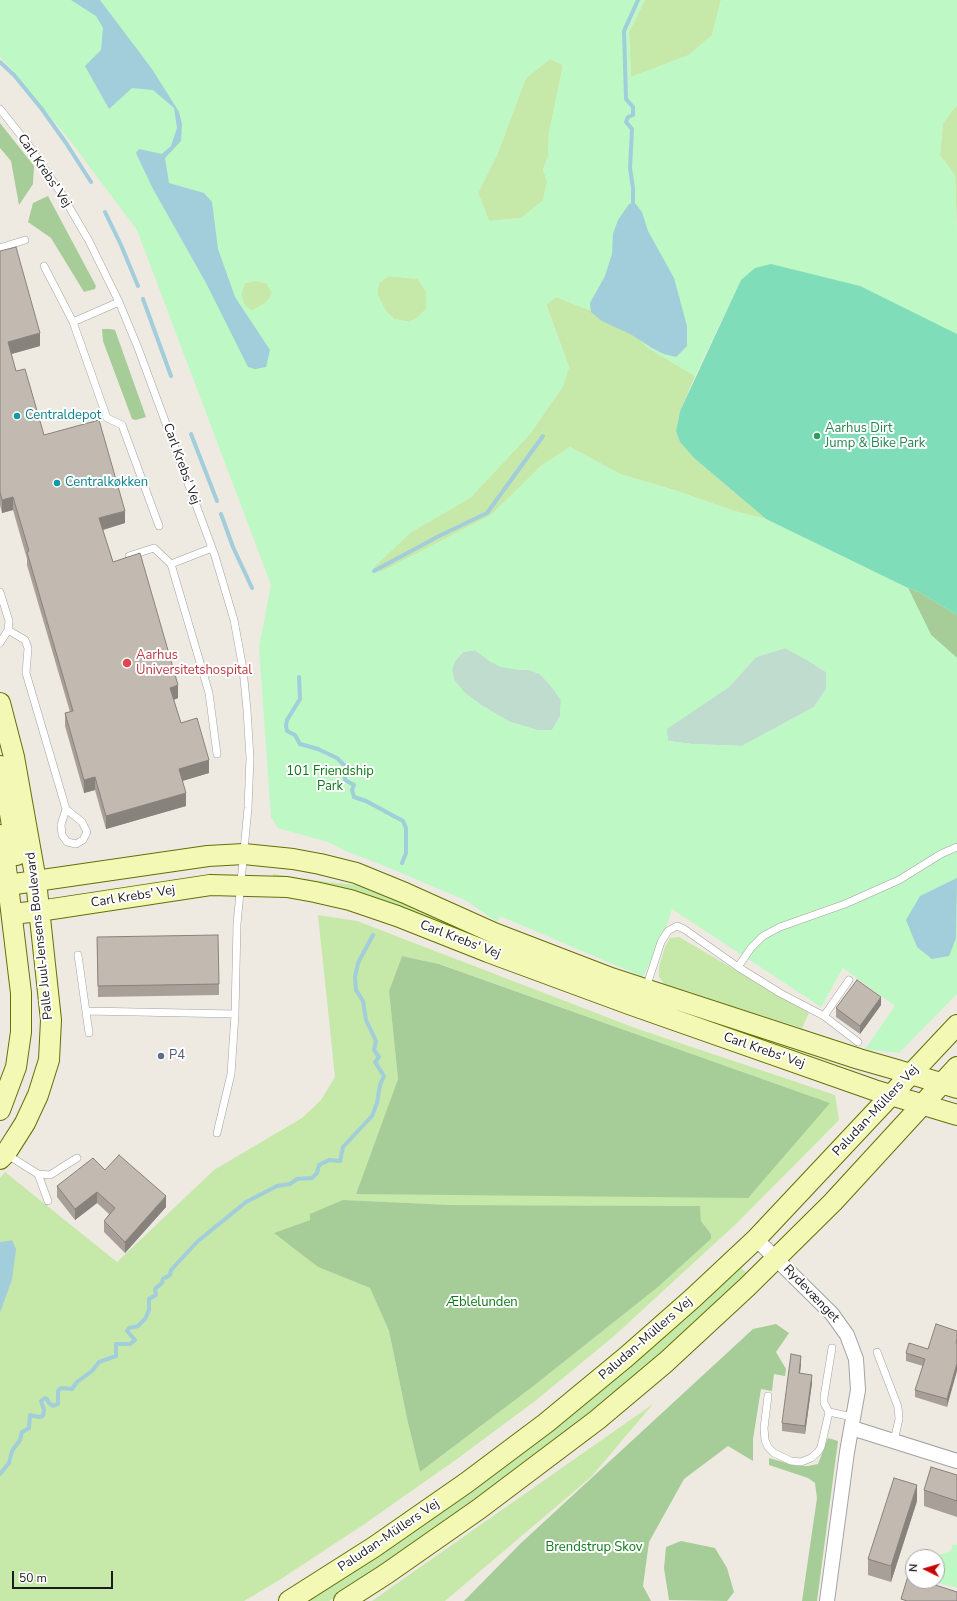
<!DOCTYPE html>
<meta charset="utf-8">
<style>
body{margin:0}
#map{position:relative;width:957px;height:1601px;overflow:hidden;background:#eeeae2;font-family:"Nunito Sans",sans-serif}
canvas{display:block}
.north{position:absolute;left:905px;top:1549px;width:40px;height:40px;box-sizing:border-box;background:#fff;border:1px solid #a4a4a4;border-radius:50%;rotate:275deg;font-size:11px;font-weight:700;line-height:16px;text-align:center;color:#1c1c1c}
.north::after{content:'';display:block;margin:auto;width:14px;height:18px;background:#c60602;clip-path:polygon(50% 0,100% 100%,50% 72%,0 100%)}
.scale{position:absolute;left:12px;top:1571px;width:101px;height:18px;box-sizing:border-box;border:2px solid #1c1c1c;border-top:0;padding-left:5px;font-size:12px;line-height:14px;white-space:nowrap;color:#1c1c1c;-webkit-text-stroke:3px #fff;paint-order:stroke}
</style>
<div id="map">
<canvas width="957" height="1601"></canvas>
<div class="north">N</div>
<div class="scale">50 m</div>
</div>
<script>
const context = document.querySelector('canvas').getContext('2d');
context.lineJoin = 'round';
function fillPath(path, color) { context.fillStyle = color; context.fill(path, 'evenodd'); }
const shape = rows => new Path2D(rows.map(r => 'M' + r).join(''));
function trace(path, color, width, dash) { context.strokeStyle = color; context.lineWidth = width; context.lineCap = dash ? 'butt' : 'round'; context.setLineDash(dash || []); context.stroke(path); }
function drawText(font, color, halo, rows, align = 'center') {
  context.font = font + ' "Nunito Sans",sans-serif'; context.lineWidth = 4; context.setLineDash([]); context.textBaseline = 'middle'; context.strokeStyle = halo; context.fillStyle = color; for (const [text, x, y, turn = 0] of rows) {
    context.save(); context.translate(x, y); context.rotate((+turn || 0) * Math.PI / 180); context.textAlign = isNaN(turn) ? turn : align; if (halo) context.strokeText(text, 0, 0); context.fillText(text, 0, 0); context.restore();
  }
}
const grass = shape([
 [645,0,721,0,712,35,689,55,631,77,629,32],
 [550,59,563,65,549,133,548,157,543,169,547,182,543,201,521,218,489,221,478,193,497,155,526,78],
 [957,105,957,234,955,175,940,155,943,123],
 [389,276,418,279,426,292,426,309,417,318,409,322,394,319,386,311,377,294,379,283],
 [256,281,266,283,272,292,269,299,264,304,251,311,244,304,241,294,245,283],
 [556,297,625,324,648,348,695,376,680,411,676,431,680,442,694,458,766,519,734,511,677,491,620,474,570,447,541,466,491,515,381,572,374,567,411,532,470,498,530,434,563,386,569,367,546,304],
 [273,874,327,882,367,886,579,970,273,877],
 [318,915,357,921,635,1028,835,1095,839,1120,738,1222,613,1337,535,1401,457,1459,363,1525,281,1579,244,1601,0,1601,0,1313,12,1280,12,1240,0,1242,0,1178,5,1172,117,1262,214,1170,302,1118,321,1100,335,1077],
 [402,956,440,964,830,1103,356,1194,398,1079,389,991],
 [343,1200,452,1205,700,1206,701,1221,711,1234,711,1239,658,1287,531,1388,420,1472,408,1423,389,1331,370,1288,318,1267,275,1233,310,1220],
 [679,937,809,1013,802,1028,728,1005,688,991,666,986,659,977,659,967,665,947,670,938],
 [739,1266,749,1275,673,1345,530,1462,380,1569,329,1601,305,1601],
 [653,1404,591,1477,445,1601,372,1601]
]);
const forest = shape([
 [0,123,34,166,33,184,19,205,11,161,0,148],
 [48,196,96,286,95,289,84,292,51,238,28,222,33,203],
 [102,329,110,329,115,330,146,417,136,420,132,419,103,341],
 [908,588,919,592,957,615,957,660,957,658,931,635],
 [402,956,439,964,830,1103,748,1198,356,1194,398,1079,389,991],
 [343,1200,452,1205,700,1206,701,1221,711,1234,711,1239,658,1287,531,1388,420,1472,408,1423,389,1331,370,1288,318,1267,274,1233,310,1220,310,1214],
 [776,1324,789,1333,776,1352,786,1369,785,1376,774,1374,772,1391,761,1389,753,1439,753,1461,728,1446,684,1479,649,1542,643,1586,651,1601,464,1601,520,1544,753,1329],
 [828,1438,838,1441,817,1601,802,1601,817,1498,815,1483,808,1478,769,1465,769,1458,797,1466,808,1466,818,1464],
 [681,1541,715,1548,727,1568,734,1592,727,1601,669,1600,664,1568,666,1547]
]);
const wetland = shape([
 [785,648,807,660,826,672,826,689,814,707,742,746,692,744,668,741,666,729,729,687,756,657],
 [475,650,491,662,513,669,529,670,540,674,551,686,561,700,560,716,552,730,537,730,510,722,481,705,465,693,454,680,452,670,455,661,463,652]
]);
const park = shape([
 [0,0,645,0,629,32,631,77,689,55,712,35,721,0,957,0,957,105,943,123,940,155,955,175,957,234,957,334,921,317,741,280,695,376,648,348,625,324,556,297,546,305,569,367,563,386,530,434,470,498,411,532,374,567,381,572,491,515,541,466,570,447,620,474,677,491,734,511,766,519,908,588,931,635,957,658,957,994,899,1053,865,1049,895,1006,843,968,821,1007,672,909,668,922,643,977,500,916,497,922,467,901,387,867,346,851,328,842,278,828,271,817,259,647,271,585,137,230,71,142,10,67,0,57],
 [550,59,563,65,549,133,548,157,543,169,547,182,543,200,521,218,489,221,478,193,497,155,526,78],
 [389,276,418,279,426,292,426,309,417,318,409,322,394,319,386,311,377,294,379,283],
 [256,281,266,283,272,292,269,299,264,304,251,311,244,304,241,294,245,283],
 [785,648,807,660,826,672,826,689,814,707,742,746,692,744,668,741,667,729,729,687,756,657],
 [475,650,491,662,501,667,513,669,529,670,540,674,551,686,561,700,560,716,552,730,537,730,510,722,481,705,465,693,454,680,452,670,455,661,463,652],
 [953,1544,957,1545,957,1588,932,1581,937,1581,937,1557,931,1557,951,1551]
]);
const pitch = shape([
 [771,264,860,286,957,334,957,615,919,592,908,588,766,519,694,458,680,442,676,431,680,411,741,280,755,268]
]);
const water = shape([
 [71,0,100,0,152,69,179,112,182,124,181,141,165,158,169,183,204,193,212,202,218,249,235,297,270,350,266,367,255,369,248,367,206,283,152,187,136,153,139,149,162,154,171,146,177,128,174,108,153,90,132,88,109,109,85,66,101,50,103,28,96,16],
 [635,203,642,212,648,231,674,278,687,326,687,346,676,357,664,354,652,348,632,335,602,321,591,312,590,303,605,276,612,254,613,234,618,220,629,204],
 [957,878,956,938,949,956,932,959,917,947,906,920,920,896],
 [12,1240,16,1249,12,1280,0,1313,0,1242]
]);
const stream = shape([
 [0,62,14,75,41,108,66,143,91,182],
 [633,207,633,188,630,168,632,129,626,122,628,117,633,115,633,107,626,99,624,31,638,0],
 [105,212,121,245,138,286],
 [143,299,171,376],
 [191,434,217,501],
 [221,514,233,547,252,588],
 [374,571,439,536,487,513,543,436],
 [299,677,300,699,287,720,286,726,287,731,295,735,300,744,318,749,337,758,343,764,348,766,350,771,345,776,345,780,354,785,352,790,354,797,366,801,403,821,406,828,406,853,402,863],
 [0,1474,9,1463,12,1451,20,1440,22,1432,29,1428,30,1415,39,1417,43,1416,44,1410,41,1401,45,1398,47,1399,49,1403,53,1406,58,1404,58,1391,61,1388,72,1389,77,1382,92,1371,99,1362,116,1356,116,1344,130,1344,135,1340,127,1331,129,1328,138,1326,145,1319,149,1310,149,1299,156,1295,155,1289,162,1283,163,1279,170,1275,171,1270,198,1241,246,1202,277,1186,290,1184,297,1179,312,1178,317,1173,319,1165,329,1160,340,1161,343,1147,372,1116,377,1103,380,1085,384,1076,375,1062,379,1057,374,1050,376,1041,366,1020,363,1001,356,990,355,977,358,963,373,935]
]);
const lane = shape([
 [0,109,27,143,61,193,89,241,119,302,138,348,215,556,234,620,243,669,247,710,250,758,248,808,237,924,235,1014,231,1074,217,1133],
 [0,248,25,240],
 [44,266,73,322,107,418,122,425,159,526],
 [73,322,119,302],
 [129,556,154,548,171,564,212,548],
 [171,564,209,693,217,754],
 [0,592,9,621,8,630,0,643],
 [8,630,25,640,28,648,26,673,66,809,61,825,62,835,67,842,76,844,83,840,87,832,82,822,66,809],
 [78,955,89,1033],
 [738,967,751,948,763,936,780,927,845,904,899,880,941,854,957,847],
 [646,988,661,942,668,931,677,926,684,929,738,967,780,993,824,1016,858,1042],
 [87,1011,235,1014],
 [824,1016,849,980],
 [6,1154,38,1174,50,1175,77,1158],
 [38,1174,48,1201],
 [832,1348,824,1397,824,1403,829,1412,853,1417],
 [877,1352,898,1407,899,1419,894,1441],
 [768,1396,764,1428,765,1440,768,1447,774,1453,791,1461,801,1462,811,1458,818,1452,821,1447,829,1412]
]);
const street = shape([
 [756,1239,832,1314,847,1335,856,1359,858,1390,847,1452,827,1601],
 [852,1428,957,1461]
]);
const secondary = shape([
 [0,703,14,757,36,881,51,1020,49,1060,38,1095,25,1123,6,1153,0,1159],
 [0,766,5,784,17,855],
 [0,835,4,852,21,993,21,1032,16,1067,0,1110],
 [8,885,208,856,244,854,293,859,320,864,356,873,405,893,494,933,611,978,859,1059,894,1069,957,1088],
 [12,914,39,911,210,885,287,887,315,892,350,900,397,916,488,952,629,1004,874,1090,957,1115],
 [289,1601,374,1547,466,1483,546,1423,626,1357,693,1298,756,1239,957,1025],
 [344,1601,386,1574,479,1509,597,1420,666,1362,747,1287,833,1202,957,1067]
]);
const wall = shape([
 [0,251,40,346,11,354,16,371,44,435,125,523,103,530,113,562,178,698,174,700,181,723,209,773,182,781,186,806,106,829,95,790,84,793,65,726,65,713,70,712,27,565,27,559,13,510,2,513,0,505],
 [97,937,219,984,219,995,98,997],
 [881,1005,860,1034,836,1017,836,1008],
 [105,1170,166,1207,125,1253,104,1232,104,1221,109,1214,97,1203,75,1220,57,1197,57,1186],
 [957,1331,947,1407,915,1397,915,1390,923,1366,906,1361,906,1353,928,1349],
 [801,1364,800,1373,812,1383,805,1434,782,1431,782,1423],
 [957,1475,957,1517,924,1506,924,1490],
 [917,1501,891,1582,868,1575,868,1559]
]);
const shadedWall = shape([
 [40,333,40,346,8,355,8,342],
 [13,497,13,510,2,513,2,500],
 [125,511,125,523,99,531,99,518],
 [178,685,178,698,170,701,170,688],
 [209,760,209,773,179,782,179,769],
 [95,777,95,790,84,793,84,780],
 [186,793,186,806,106,829,106,816],
 [881,997,881,1005,860,1034,860,1026],
 [97,1192,97,1203,75,1220,75,1209],
 [166,1196,166,1207,125,1253,125,1242],
 [801,1356,801,1364,799,1381,799,1373],
 [957,1363,957,1371,947,1407,947,1399],
 [812,1375,812,1383,805,1434,805,1426],
 [917,1485,917,1501,891,1582,891,1566]
]);
const building = shape([
 [16,247,40,333,8,342,16,371,25,369,44,435,99,420,125,511,99,518,113,562,140,553,178,685,170,688,181,723,197,718,209,760,179,769,186,793,106,816,95,777,84,780,65,713,73,711,27,552,29,551,13,497,2,500,0,492,0,251,16,247],
 [218,935,219,984,98,986,97,937,218,935],
 [857,980,881,997,860,1026,836,1008,857,980],
 [119,1155,166,1196,125,1242,104,1221,115,1208,97,1192,75,1209,57,1186,93,1158,105,1170,119,1155],
 [936,1324,957,1331,957,1338,956,1343,957,1343,957,1363,947,1399,915,1390,925,1359,906,1353,909,1343,928,1349,936,1324],
 [791,1354,801,1356,799,1373,812,1375,805,1426,782,1423,791,1354],
 [931,1467,957,1475,957,1501,924,1490,931,1467],
 [894,1478,917,1485,891,1566,868,1559,894,1478],
 [908,1576,913,1578,913,1581,923,1581,957,1592,957,1601,907,1601,901,1599,908,1576]
]);
const markers = [
 [17,416,4,"#0f9aa8"],
 [817,436,4,"#2e9e5b"],
 [57,483,4,"#0f9aa8"],
 [127,663,5,"#e0444e"],
 [161,1056,4,"#5c6f8a"]
];
const streetNames = [
 ["Carl Krebs' Vej",44,171,56],
 ["Carl Krebs' Vej",181,464,70],
 ["Carl Krebs' Vej",133,897,-9],
 ["Palle Juul-Jensens Boulevard",40,936,-96],
 ["Carl Krebs' Vej",460,940,21],
 ["Carl Krebs' Vej",764,1051,19],
 ["Paludan-Müllers Vej",876,1111,-47],
 ["Rydevænget",811,1294,46],
 ["Paludan-Müllers Vej",646,1339,-41],
 ["Paludan-Müllers Vej",389,1536,-34]
];
const cultureNames = [
 ["Centraldepot",25,416],
 ["Centralkøkken",65,483]
];
const leisureNames = [
 ["Aarhus Dirt",825,429],
 ["Jump & Bike Park",825,444]
];
const healthNames = [
 ["Aarhus",136,656],
 ["Universitetshospital",136,671]
];
const parkNames = [
 ["101 Friendship",330,772],
 ["Park",330,787],
 ["Æblelunden",482,1303],
 ["Brendstrup Skov",594,1548]
];
const serviceNames = [
 ["P4",169,1056]
];
fillPath(grass, '#c6e8a8');
fillPath(forest, '#a6cd97');
fillPath(wetland, '#bfdccf');
fillPath(park, '#bef8c4');
fillPath(pitch, '#80ddba');
fillPath(water, '#a2cddb');
trace(stream, '#a2cddb', 4);
trace(lane, '#a3a3a3', 8);
trace(street, '#a3a3a3', 16);
trace(secondary, '#637106', 22);
trace(lane, '#fff', 7);
trace(street, '#fff', 14);
trace(secondary, '#f4f8b5', 20);
fillPath(wall, '#a79f98');
fillPath(shadedWall, '#88827c');
fillPath(building, '#c2b9b1');
trace(building, '#88827c', 1);
for (const [x, y, r, color] of markers) { const dot = new Path2D(); dot.arc(x, y, r, 0, 2 * Math.PI); context.fillStyle = color; context.fill(dot); trace(dot, '#fff', 1.5); }
drawText('13px', '#1c1c1c', '#fff', streetNames);
drawText('13px', '#0d838f', '#fff', cultureNames, 'left');
drawText('13px', '#27864d', '#fff', leisureNames, 'left');
drawText('13px', '#be3a42', '#fff', healthNames, 'left');
drawText('13px', '#0c7817', '#fff', parkNames);
drawText('13px', '#4e5e75', '#fff', serviceNames, 'left');
</script>
